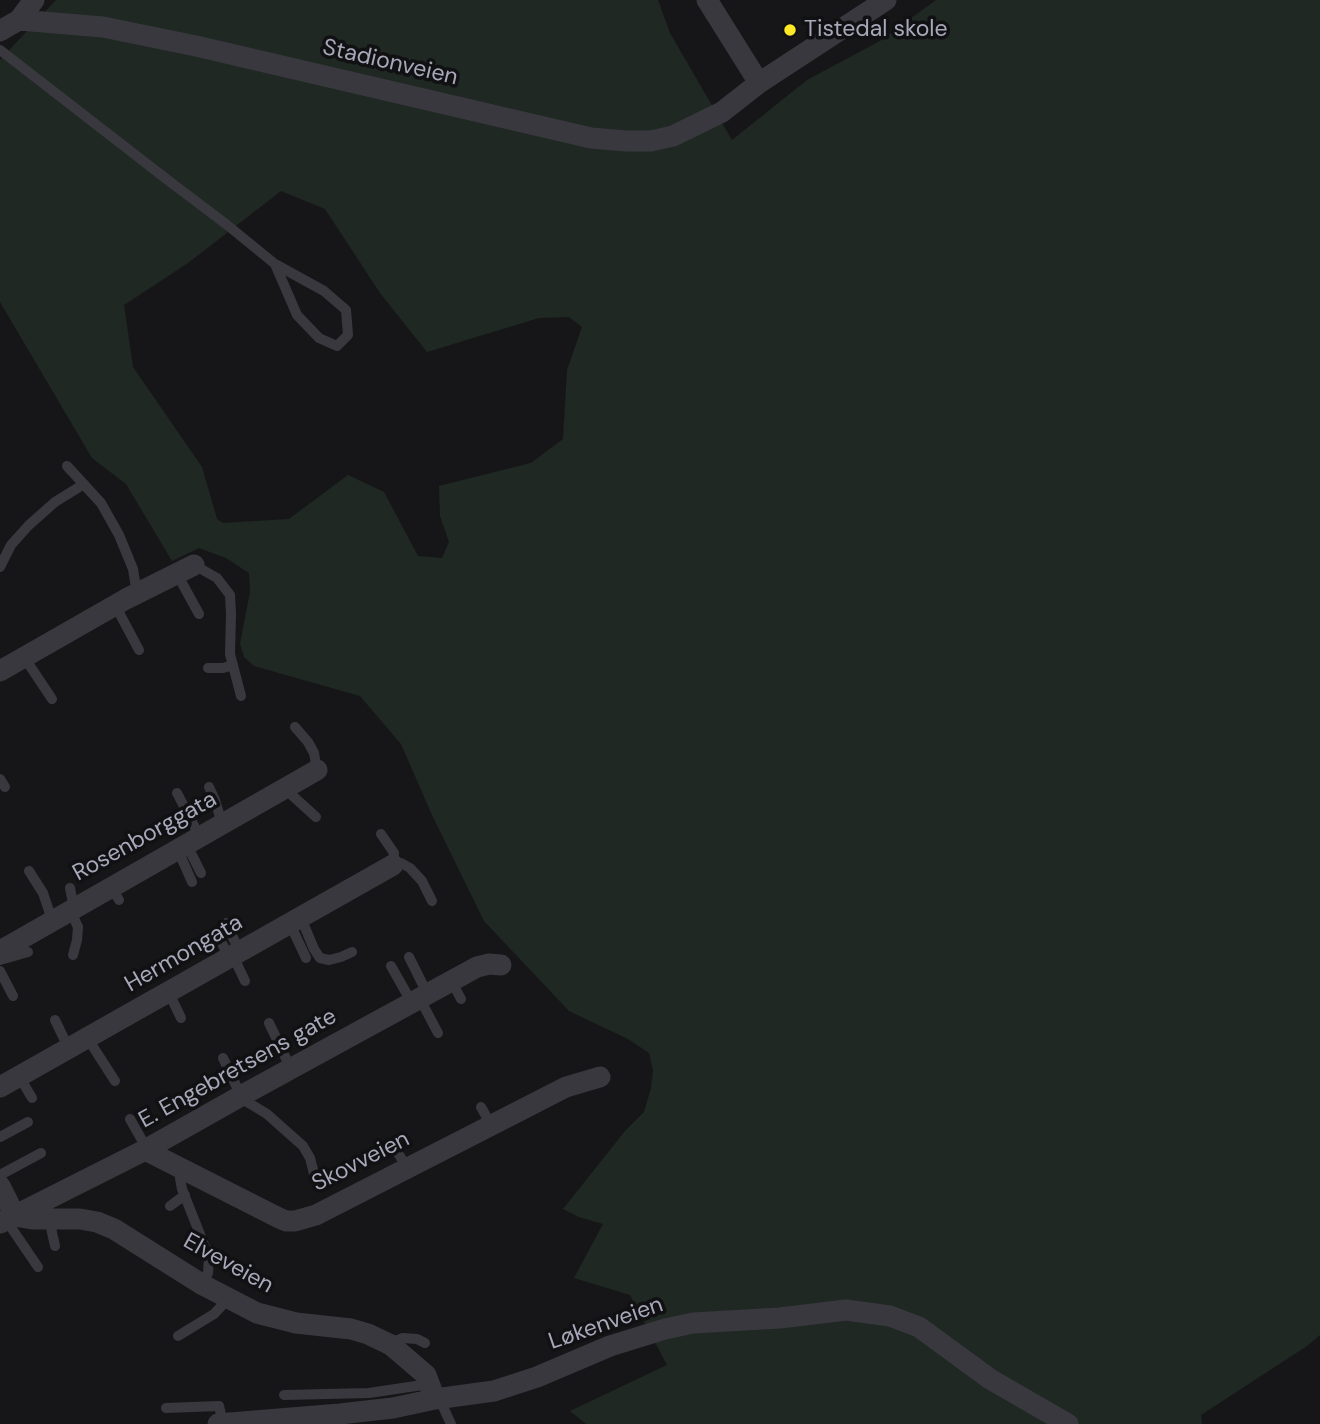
<!DOCTYPE html>
<meta charset="utf-8">
<style>
body{margin:0}
canvas{display:block;background:#161618}
</style>
<canvas width="1320" height="1424"></canvas>
<script>
const context = document.querySelector('canvas').getContext('2d');
context.lineJoin = 'round';
function fillPath(path, color) { context.fillStyle = color; context.fill(path, 'evenodd'); }
const shape = rows => new Path2D(rows.map(r => 'M' + r).join(''));
function trace(path, color, width, dash) { context.strokeStyle = color; context.lineWidth = width; context.lineCap = dash ? 'butt' : 'round'; context.setLineDash(dash || []); context.stroke(path); }
function drawText(font, color, halo, rows, align = 'center') {
  context.font = font + ' "DM Sans",sans-serif'; context.lineWidth = 7; context.setLineDash([]); context.textBaseline = 'middle'; context.strokeStyle = halo; context.fillStyle = color; for (const [text, x, y, turn = 0] of rows) {
    context.save(); context.translate(x, y); context.rotate((+turn || 0) * Math.PI / 180); context.textAlign = isNaN(turn) ? turn : align; if (halo) context.strokeText(text, 0, 0); context.fillText(text, 0, 0); context.restore();
  }
}
const green = shape([
 [56,0,658,0,670,33,732,140,807,80,880,41,936,0,1320,0,1320,1335,1307,1346,1201,1415,1202,1424,586,1424,570,1411,667,1365,630,1295,574,1278,603,1224,579,1217,563,1209,625,1131,644,1112,651,1088,653,1070,649,1053,628,1039,569,1011,484,921,432,815,401,744,360,696,254,666,244,657,240,644,250,592,249,573,226,558,199,548,172,561,126,484,92,458,0,302,0,60],
 [281,191,325,209,380,293,427,352,539,318,569,317,582,327,567,370,563,439,531,463,439,486,440,516,449,542,442,558,418,556,384,492,348,475,289,519,223,523,217,519,202,467,133,367,124,305,188,263]
]);
const lane = shape([
 [0,50,169,181,226,224,275,264,324,291,346,310,348,335,337,346,319,338,297,315,275,264],
 [67,466,101,503,119,535,133,569,137,594],
 [194,565,217,578,230,595,231,614,230,654,241,696],
 [0,567,11,545,29,525,55,502,84,484],
 [177,574,199,614],
 [115,605,139,650],
 [24,657,52,699],
 [208,668,223,668,233,665],
 [295,727,308,742,314,753,317,770],
 [0,779,5,787],
 [209,787,215,800,222,824],
 [284,788,316,817],
 [177,793,200,837],
 [381,834,394,853,393,865,401,863,410,868,422,881,432,901],
 [187,845,201,873],
 [178,850,192,882],
 [29,871,43,893,52,920],
 [70,888,74,908],
 [112,888,119,900],
 [70,910,78,927,77,940,73,955],
 [301,918,314,949,320,958,329,960,341,957,352,952],
 [226,923,240,952],
 [290,924,306,958],
 [215,931,230,958],
 [233,956,245,981],
 [409,957,428,995],
 [0,960,28,952],
 [391,966,412,1003],
 [0,971,13,996],
 [452,982,461,999],
 [169,993,181,1018],
 [420,999,438,1033],
 [55,1020,69,1049],
 [269,1023,291,1069],
 [88,1039,115,1081],
 [223,1058,241,1096],
 [19,1076,32,1098],
 [239,1097,267,1114,303,1146,310,1158,317,1185],
 [481,1107,491,1125],
 [130,1119,147,1149],
 [0,1137,28,1122],
 [393,1146,408,1168],
 [183,1169,180,1178,182,1189,209,1257,208,1273,203,1285],
 [0,1175,41,1153],
 [170,1206,185,1195],
 [49,1219,55,1246],
 [6,1220,38,1267],
 [178,1336,214,1314,229,1298],
 [388,1344,403,1338,417,1339,425,1343],
 [284,1395,369,1393,429,1384],
 [439,1398,451,1424],
 [166,1408,219,1406,223,1423]
]);
const street = shape([
 [707,0,759,83],
 [19,20,103,27,196,46,591,138,626,141,651,141,673,136,722,112,759,83,886,0],
 [0,31,19,20,34,0],
 [0,671,126,599,194,565],
 [0,951,317,770],
 [0,1087,393,865],
 [145,1150,277,1217,286,1221,295,1221,316,1215,566,1087,600,1077],
 [0,1186,15,1216,32,1219,80,1219,97,1222,114,1229,203,1285,257,1313,296,1323,351,1329,368,1334,391,1345,426,1375,435,1399],
 [0,1223,145,1150,239,1097,477,967,489,964,501,965],
 [218,1424,340,1414,393,1408,435,1399,494,1391,537,1377,610,1346,665,1329,693,1323,780,1318,846,1310,890,1316,919,1327,990,1379,1068,1424]
]);
const markers = [
 [790,30,7,"#ffe927"]
];
const poiNames = [
 ["Tistedal skole",804,30]
];
const streetNames = [
 ["Stadionveien",390,63,13],
 ["Rosenborggata",145,837,-29],
 ["Hermongata",184,954,-30],
 ["E. Engebretsens gate",238,1069,-29],
 ["Skovveien",361,1162,-27],
 ["Elveveien",228,1264,29],
 ["Løkenveien",606,1324,-19]
];
fillPath(green, '#1f2822');
trace(lane, '#39383f', 10);
trace(street, '#39383f', 21);
for (const [x, y, r, color] of markers) { const dot = new Path2D(); dot.arc(x, y, r, 0, 2 * Math.PI); context.fillStyle = color; context.fill(dot); trace(dot, '#111113', 2.5); }
drawText('23px', '#a7a8b9', '#111113', poiNames, 'left');
drawText('23px', '#a7a8b9', '#111113', streetNames);
</script>
